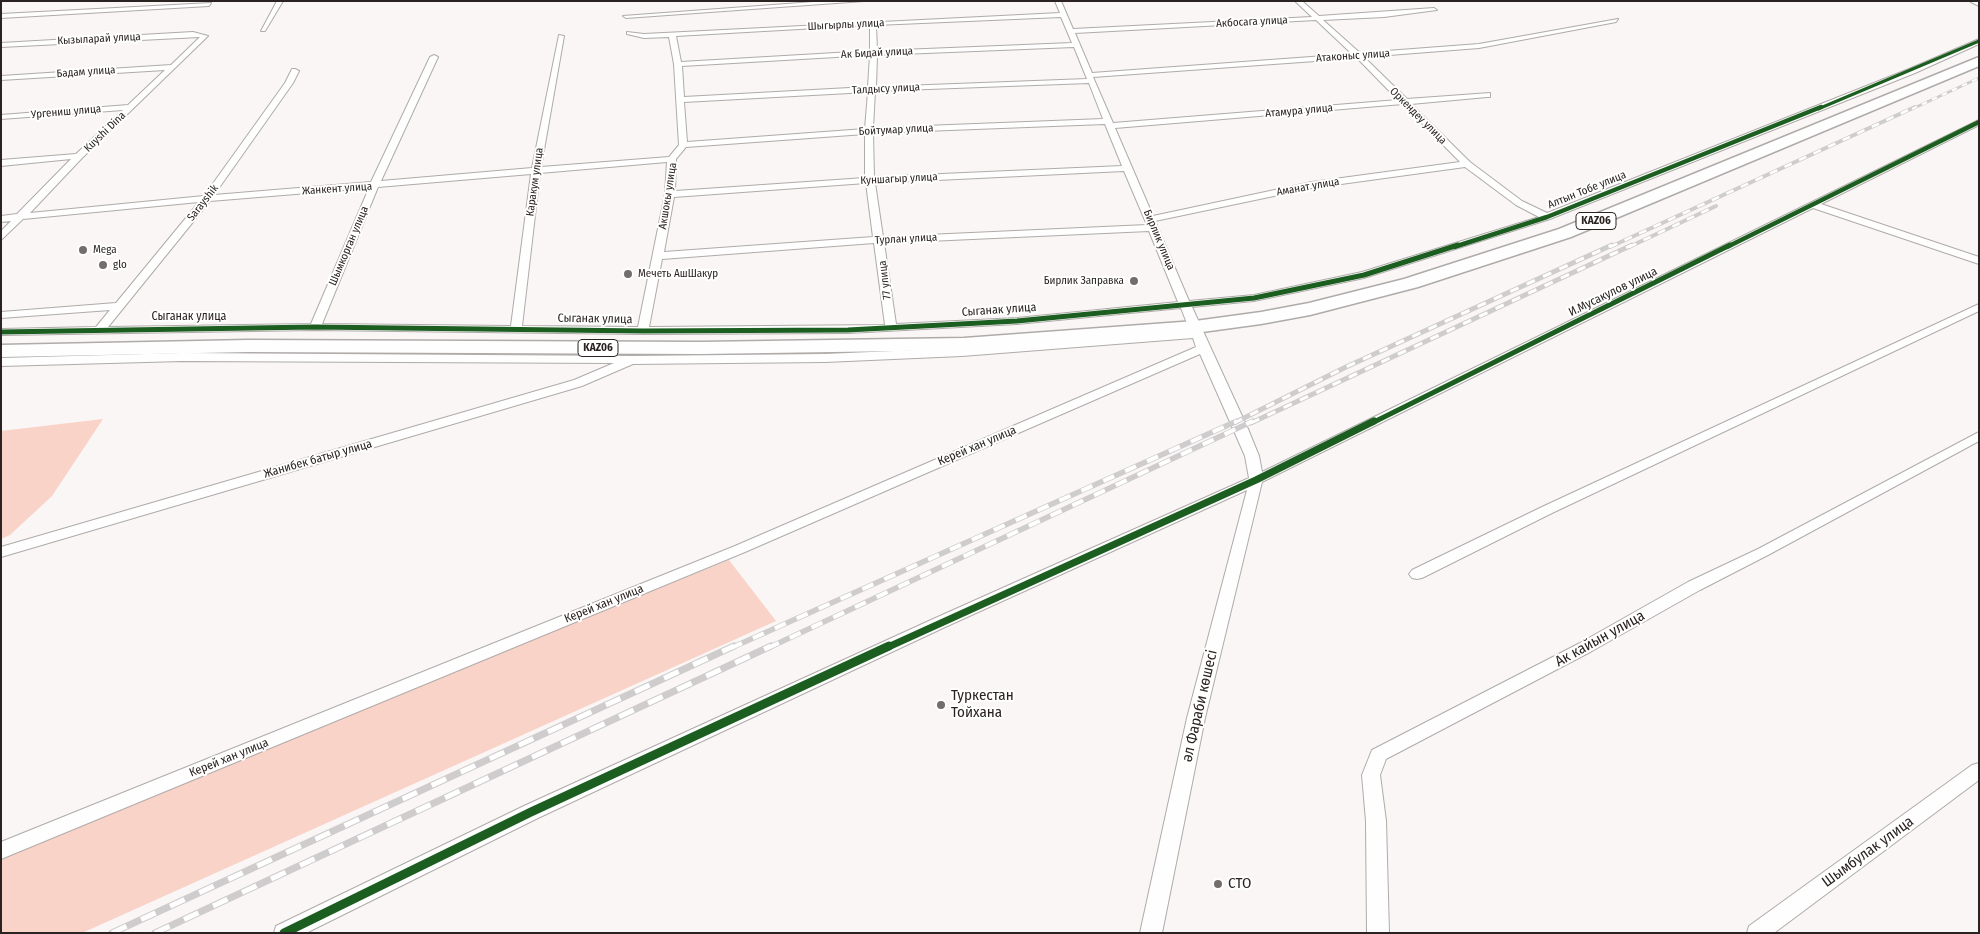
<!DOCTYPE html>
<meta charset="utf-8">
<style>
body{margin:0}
#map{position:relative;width:1980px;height:934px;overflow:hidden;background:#faf6f5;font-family:"Fira Sans Condensed",sans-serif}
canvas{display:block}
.frame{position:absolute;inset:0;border:2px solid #2a2321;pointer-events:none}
</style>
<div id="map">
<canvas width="1980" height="934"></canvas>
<div class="frame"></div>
</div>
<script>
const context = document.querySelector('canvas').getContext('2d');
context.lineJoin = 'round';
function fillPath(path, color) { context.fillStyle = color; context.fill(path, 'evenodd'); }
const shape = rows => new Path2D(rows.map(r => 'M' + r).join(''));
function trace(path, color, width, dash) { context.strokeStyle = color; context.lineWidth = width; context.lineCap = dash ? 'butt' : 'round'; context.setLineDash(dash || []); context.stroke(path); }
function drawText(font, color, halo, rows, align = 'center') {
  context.font = font + ' "Fira Sans Condensed",sans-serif'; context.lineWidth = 4; context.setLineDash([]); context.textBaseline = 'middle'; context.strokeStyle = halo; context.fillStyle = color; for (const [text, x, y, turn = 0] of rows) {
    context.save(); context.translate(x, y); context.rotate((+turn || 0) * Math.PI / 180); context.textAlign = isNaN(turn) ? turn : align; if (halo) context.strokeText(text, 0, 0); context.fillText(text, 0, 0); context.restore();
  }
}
const green = shape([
 [103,419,52,496,10,535,1,539,1,431],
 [729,560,776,621,82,933,1,933,1,855]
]);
const street = shape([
 [277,1,283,1,265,31,261,31,277,1],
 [827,1,864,1,626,18,623,16,827,1],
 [1055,1,1061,1,1073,29,1312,17,1295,1,1302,1,1319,16,1434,8,1437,10,1384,17,1323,20,1360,53,1479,44,1618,19,1616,22,1479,48,1364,57,1407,99,1490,93,1490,97,1487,97,1411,104,1470,162,1522,201,1547,213,1909,69,1979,39,1979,44,1915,73,1550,219,1364,278,1254,301,1192,307,1248,429,1259,456,1262,472,1979,120,1979,125,1821,204,1979,257,1979,264,1813,208,1262,482,1205,718,1162,933,1140,933,1187,718,1247,490,943,628,538,818,306,933,274,933,276,926,524,806,931,620,1249,478,1245,456,1200,354,745,552,1,859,1,842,735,546,1196,347,1193,338,962,356,825,362,633,364,582,386,1,557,1,547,574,380,614,363,182,361,1,366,1,358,182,353,633,356,825,354,962,348,1190,331,1181,308,1017,324,848,333,643,334,315,330,1,335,1,329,96,327,110,310,1,318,1,312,116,303,199,202,23,219,1,240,1,231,11,221,1,222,1,216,17,214,71,159,1,166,1,160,76,154,123,110,1,119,1,115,128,105,165,70,1,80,1,76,171,65,200,37,1,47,1,43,193,32,208,36,82,158,30,213,204,196,285,83,292,69,295,69,299,71,293,83,214,195,371,182,430,57,434,55,438,57,381,181,532,168,559,35,564,36,541,167,669,157,679,145,674,64,669,37,644,38,627,34,627,32,644,34,1060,13,1055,1],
 [1061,17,1072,43,877,51,876,25,1061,17],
 [1316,20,1352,54,1092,73,1075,33,1316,20],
 [870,25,870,51,681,62,676,36,870,25],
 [1074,47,1087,79,876,87,877,55,1074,47],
 [870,55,868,87,684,97,682,66,870,55],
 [1357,58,1398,100,1113,123,1093,77,1357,58],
 [1089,83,1103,119,873,128,875,91,1089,83],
 [868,92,865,129,687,142,684,102,868,92],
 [1403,104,1460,162,1312,182,1153,216,1115,128,1403,104],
 [1105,124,1122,166,874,177,873,133,1105,124],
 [865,134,865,178,675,191,676,159,686,147,865,134],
 [667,162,665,194,638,327,522,326,540,173,667,162],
 [1465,167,1516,205,1539,217,1362,272,1254,295,1189,301,1155,221,1312,188,1465,167],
 [1124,171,1147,225,883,237,875,183,1124,171],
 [531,174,511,326,322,324,378,187,531,174],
 [866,183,873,237,664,252,674,197,866,183],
 [369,188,311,324,108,327,210,201,369,188],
 [1149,231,1178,302,1017,318,896,324,884,243,1149,231],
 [874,243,885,325,649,327,662,259,874,243],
 [1970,1,1979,1,1979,6,1971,2,1970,1],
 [211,3,209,6,1,18,1,14,211,3],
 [1979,304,1979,311,1552,513,1422,578,1417,579,1412,578,1409,574,1412,570,1542,507,1979,304],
 [1979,432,1979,441,1768,555,1700,590,1592,651,1386,759,1380,775,1386,821,1389,933,1367,933,1366,821,1362,775,1372,750,1580,643,1688,582,1758,549,1979,432],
 [1979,763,1979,780,1774,933,1747,933,1749,926,1972,765,1979,763]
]);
const highway = shape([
 [1979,57,1979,66,1571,237,1418,287,1310,315,1261,324,1195,333,964,350,701,354,248,352,1,357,1,345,248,340,701,342,964,338,1195,321,1261,312,1309,303,1404,279,1559,229,1979,57]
]);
const railFar4 = shape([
 [1912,109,1979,78]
]);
const railFar3 = shape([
 [1610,247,1915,107],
 [1629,247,1716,206]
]);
const railFar2 = shape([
 [1234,423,1346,367,1612,245],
 [1251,423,1632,245]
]);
const railFar1 = shape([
 [731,648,1237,421],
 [768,648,1253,421]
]);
const rail = shape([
 [112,933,734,646],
 [155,933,771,646]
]);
const cyclewayFar4 = shape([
 [1818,109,1979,41]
]);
const cyclewayFar3 = shape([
 [1454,247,1547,217,1821,107],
 [1727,247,1979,122]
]);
const cyclewayFar2 = shape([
 [1,332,315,327,643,331,848,330,1017,321,1254,298,1364,275,1458,245],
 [1372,423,1730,245]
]);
const cyclewayFar1 = shape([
 [886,648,1256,480,1374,421]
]);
const cycleway = shape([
 [284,933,531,812,889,646]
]);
const markers = [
 [83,250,5,"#736d6b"],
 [103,265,5,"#736d6b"],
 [628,274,5,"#736d6b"],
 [1134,281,5,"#736d6b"],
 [941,705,5,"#736d6b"],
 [1218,884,5,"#736d6b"]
];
const farStreetnames = [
 ["Акбосага улица",1252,22,-3],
 ["Шыгырлы улица",846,25,-3],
 ["Кызыларай улица",99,39,-3],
 ["Ак Бидай улица",877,53,-3],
 ["Атаконыс улица",1353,56,-4],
 ["Бадам улица",86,72,-4],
 ["Талдысу улица",886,89,-3],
 ["Атамура улица",1299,111,-5],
 ["Ургениш улица",66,112,-5],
 ["Оркендеу улица",1418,116,45],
 ["Бойтумар улица",896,130,-3],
 ["Kuyshi Dina",105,132,-44],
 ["Куншагыр улица",899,179,-3],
 ["Каракум улица",535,182,-82],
 ["Аманат улица",1308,187,-10],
 ["Жанкент улица",337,189,-4],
 ["Алтын Тобе улица",1587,190,-22],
 ["Акшокы улица",668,196,-81],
 ["Sarayshik",203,203,-52],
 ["Турлан улица",906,239,-3],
 ["Бирлик улица",1159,240,67],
 ["Шымкорган улица",349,246,-67],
 ["77 улица",885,280,-97]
];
const shields = [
 [1596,221,40],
 [598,348,40]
];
const shieldNames = [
 ["KАZ06",1596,221],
 ["KАZ06",598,348]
];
const farPoinames = [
 ["Mega",93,250],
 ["glo",113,265],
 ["Мечеть АшШакур",638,274],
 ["Бирлик Заправка",1124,281,"right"]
];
const streetNames = [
 ["И.Мусакулов улица",1613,292,-26],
 ["Сыганак улица",999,310,-4],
 ["Сыганак улица",189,317],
 ["Сыганак улица",595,319,1],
 ["Керей хан улица",977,446,-23],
 ["Жанибек батыр улица",318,459,-16],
 ["Керей хан улица",604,604,-22],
 ["Керей хан улица",229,758,-22]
];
const nearStreetnames = [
 ["Ак кайын улица",1600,639,-29],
 ["әл Фараби көшесі",1200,706,-77],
 ["Шымбулак улица",1868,852,-36]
];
const nearPoinames = [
 ["Туркестан",951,696],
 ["Тойхана",951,713],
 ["СТО",1228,884]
];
fillPath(green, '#f9d2c8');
trace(street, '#afaba9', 2);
trace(highway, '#afaba9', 3);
fillPath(street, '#fefefe');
fillPath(highway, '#fefefe');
trace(railFar4, '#cecccc', 3);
trace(railFar3, '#cecccc', 4);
trace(railFar2, '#cecccc', 5);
trace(railFar1, '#cecccc', 5.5);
trace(rail, '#cecccc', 7);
trace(railFar4, '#fff', 2, [5.5]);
trace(railFar3, '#fff', 2.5, [8]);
trace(railFar2, '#fff', 3, [9]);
trace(railFar1, '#fff', 4, [12]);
trace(rail, '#fff', 5, [16]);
trace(cyclewayFar4, '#1b5e20', 3);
trace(cyclewayFar3, '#1b5e20', 4.5);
trace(cyclewayFar2, '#1b5e20', 5);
trace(cyclewayFar1, '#1b5e20', 7);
trace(cycleway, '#1b5e20', 9);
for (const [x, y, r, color] of markers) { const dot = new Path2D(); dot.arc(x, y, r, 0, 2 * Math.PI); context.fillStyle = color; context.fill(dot); trace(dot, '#fff', 2); }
drawText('11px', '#2a2321', '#fff', farStreetnames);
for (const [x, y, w] of shields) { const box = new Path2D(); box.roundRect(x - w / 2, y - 8.5, w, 17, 4); context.fillStyle = '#fff'; context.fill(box); trace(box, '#2a2321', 1); }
drawText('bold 11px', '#2a2321', null, shieldNames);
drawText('11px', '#2a2321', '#fff', farPoinames, 'left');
drawText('12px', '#2a2321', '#fff', streetNames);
drawText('15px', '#2a2321', '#fff', nearStreetnames);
drawText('15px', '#2a2321', '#fff', nearPoinames, 'left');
</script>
